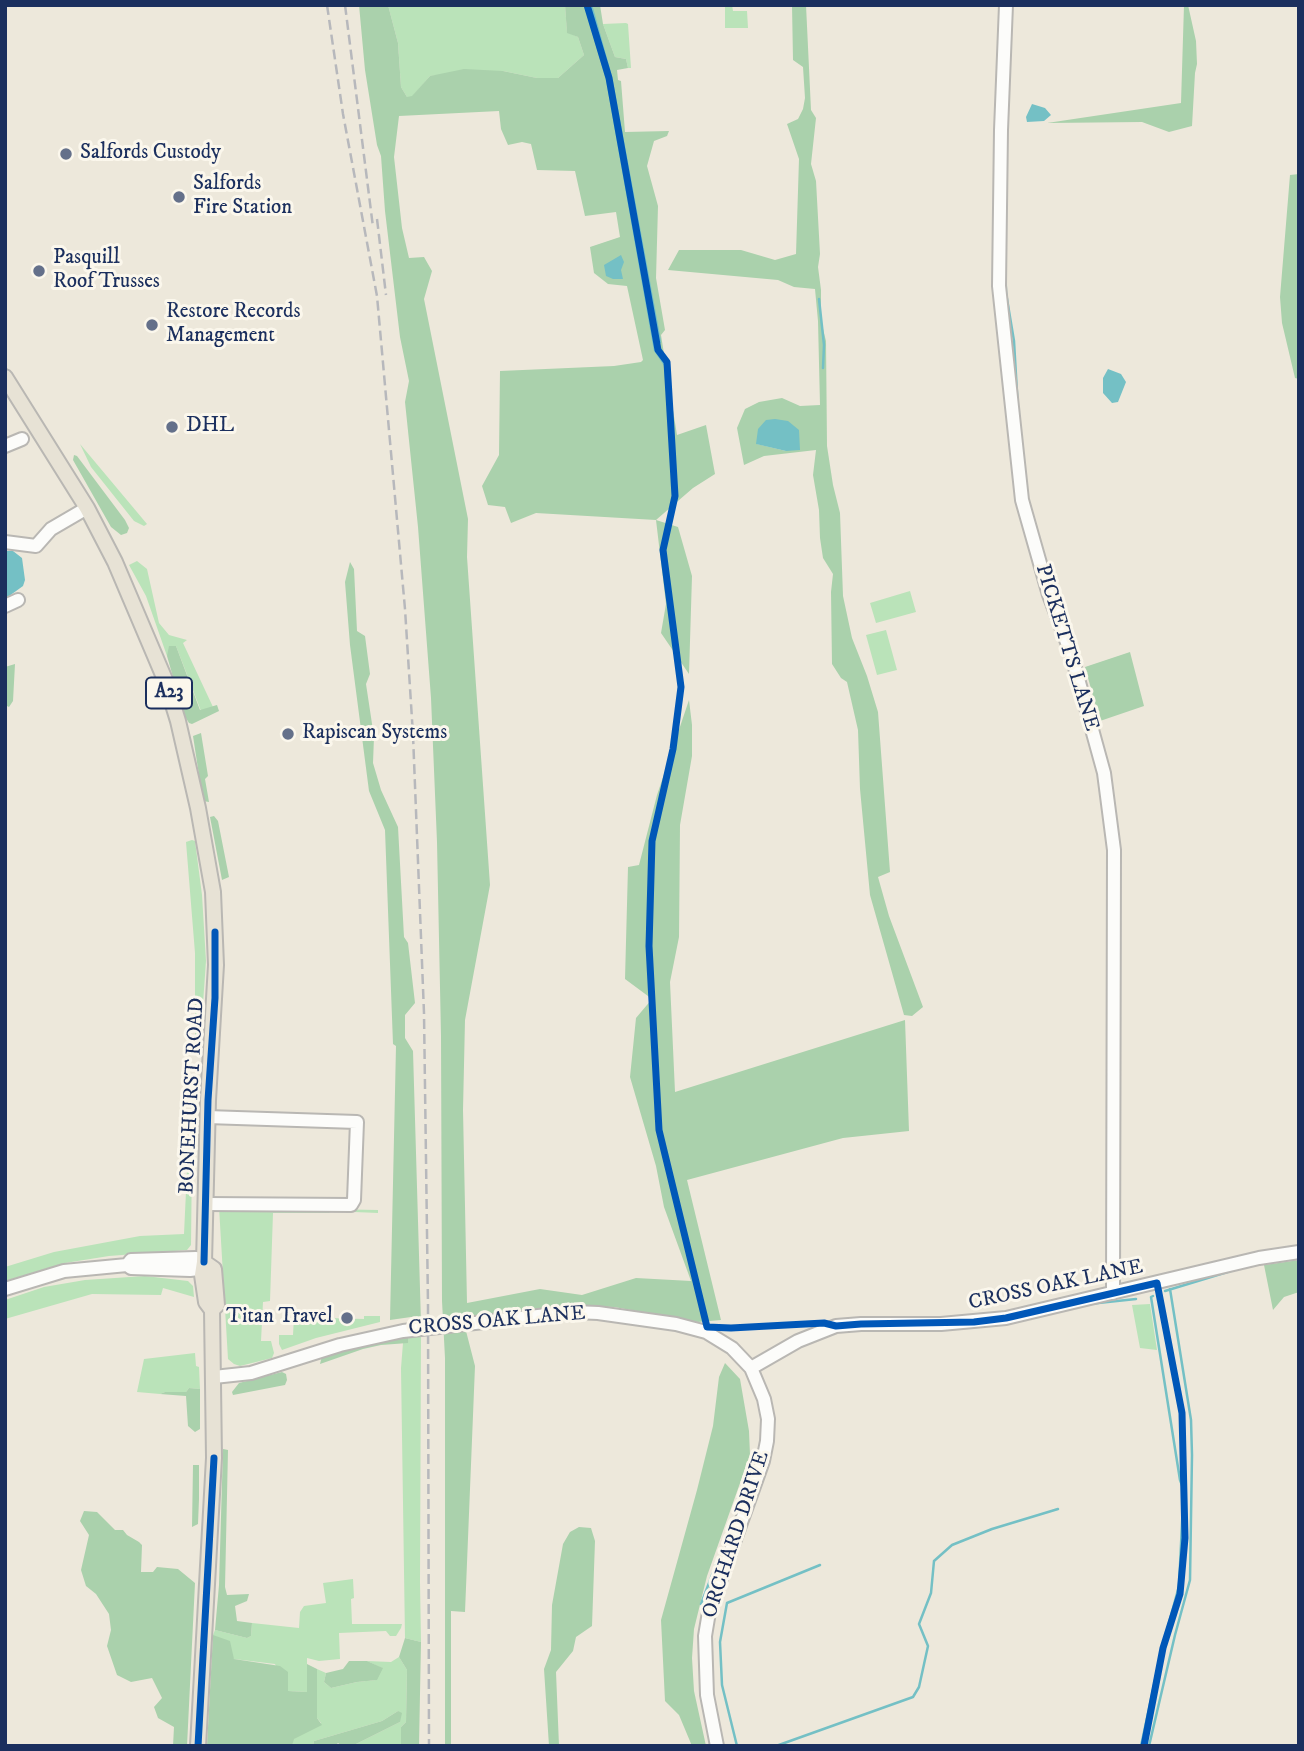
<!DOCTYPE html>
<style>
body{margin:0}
#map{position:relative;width:1304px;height:1751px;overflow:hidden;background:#ede8db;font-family:"IM FELL DW Pica",serif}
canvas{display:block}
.frame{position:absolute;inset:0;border:7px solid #1b2f5e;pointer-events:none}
</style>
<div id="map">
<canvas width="1304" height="1751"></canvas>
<div class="frame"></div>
</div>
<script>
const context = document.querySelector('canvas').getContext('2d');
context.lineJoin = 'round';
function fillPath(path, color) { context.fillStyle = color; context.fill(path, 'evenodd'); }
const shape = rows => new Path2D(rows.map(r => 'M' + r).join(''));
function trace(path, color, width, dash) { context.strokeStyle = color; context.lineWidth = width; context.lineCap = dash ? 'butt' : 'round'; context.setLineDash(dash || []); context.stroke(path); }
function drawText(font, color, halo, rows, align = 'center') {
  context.font = font + ' "IM FELL DW Pica",serif'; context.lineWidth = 6; context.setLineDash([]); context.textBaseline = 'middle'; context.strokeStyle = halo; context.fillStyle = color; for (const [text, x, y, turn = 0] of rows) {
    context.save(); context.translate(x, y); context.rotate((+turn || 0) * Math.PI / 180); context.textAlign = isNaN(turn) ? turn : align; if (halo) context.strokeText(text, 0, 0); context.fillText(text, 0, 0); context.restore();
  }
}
const green = shape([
 [388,5,565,5,567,32,578,37,584,55,558,78,537,78,503,71,430,76,412,97,407,97,401,87,398,43],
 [725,5,732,5,733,11,747,11,748,28,725,28],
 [626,23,628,24,631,68,628,68,626,59,615,57,603,24],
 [80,444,147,524,144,526,134,521,91,467],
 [137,561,147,569,159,623,169,635,187,640,183,643,213,707,201,711,176,646,167,656,146,596,129,565],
 [910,591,916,612,876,623,870,603],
 [886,630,897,670,877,675,866,635],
 [192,840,195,841,202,895,206,961,201,1032,195,1035,195,953,186,842],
 [192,1156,191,1245,187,1250,109,1256,65,1263,5,1281,5,1267,54,1252,140,1236,184,1234,187,1170],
 [219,1207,378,1210,378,1213,331,1211,329,1213,273,1213,270,1301,263,1302,261,1341,271,1341,274,1353,272,1358,240,1366,234,1364,228,1359],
 [145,1276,188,1281,193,1286,194,1297,163,1288,161,1295,92,1294,5,1319,5,1300,44,1287,85,1280],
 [1150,1304,1157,1350,1140,1348,1132,1305],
 [364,1316,380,1316,380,1322,316,1338,282,1350,279,1344,279,1335,293,1335,294,1317,364,1319],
 [421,1332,420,1582,421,1642,405,1638,401,1368,403,1343,408,1342,409,1333],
 [195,1353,196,1366,199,1367,200,1389,189,1388,186,1392,165,1392,160,1394,137,1392,144,1359],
 [353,1579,354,1598,351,1599,352,1624,402,1624,401,1628,396,1636,390,1636,386,1631,339,1633,340,1659,319,1661,307,1658,307,1692,287,1691,275,1664,234,1659,213,1635,215,1630,247,1638,251,1636,252,1623,299,1628,300,1612,304,1606,326,1603,323,1583],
 [399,1657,407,1670,406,1722,401,1727,401,1746,352,1746,400,1722,398,1711,382,1721,314,1741,313,1746,292,1746,293,1739,321,1723,317,1718,317,1669,326,1673,324,1682,331,1688,357,1682,376,1680,382,1668,367,1661,391,1662]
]);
const forest = shape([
 [359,5,388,5,398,43,401,87,407,97,412,96,430,76,464,69,503,71,537,78,558,78,584,55,578,37,567,33,565,5,600,5,603,24,615,57,626,59,628,68,617,70,618,80,621,81,625,132,669,131,667,136,654,141,647,166,658,206,656,278,665,330,661,335,677,435,706,425,715,474,693,488,656,520,678,527,692,576,689,674,661,633,666,604,656,520,536,513,511,523,505,507,488,505,482,486,499,455,500,371,614,366,641,362,643,360,627,286,608,284,594,273,590,247,620,237,616,212,585,216,575,171,537,170,531,144,522,142,508,145,501,129,499,111,399,116,394,157,402,228,409,258,424,257,432,271,424,299,468,519,467,557,490,885,465,1020,463,1110,467,1303,540,1289,582,1295,636,1278,691,1281,664,1207,656,1166,630,1077,636,1018,652,999,625,979,628,867,639,865,657,795,689,700,692,725,692,756,680,825,679,937,670,982,675,1092,905,1020,909,1131,843,1138,687,1180,721,1320,698,1322,614,1307,569,1306,466,1320,466,1331,475,1366,465,1612,451,1611,451,1746,445,1746,445,1358,442,1301,441,1036,437,842,431,698,418,527,405,402,409,381,400,337,385,211,381,156,377,145,365,70],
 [792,5,806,5,811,110,816,118,811,164,816,181,820,254,818,267,821,290,821,321,826,341,827,446,833,485,840,513,843,596,852,638,867,676,878,712,890,872,878,877,889,916,923,1007,912,1016,904,1015,870,895,860,789,858,730,847,682,841,678,832,664,831,592,833,574,823,558,820,538,819,510,813,475,816,450,764,456,744,465,737,428,745,409,759,402,782,398,800,406,820,405,818,321,815,289,794,287,778,280,668,270,679,250,741,250,775,260,796,254,799,159,787,124,798,119,803,109,805,98,803,67,793,60],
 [799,430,786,451,757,444],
 [1184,5,1188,5,1196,41,1197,64,1195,73,1192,126,1169,132,1142,122,1047,123,1181,103],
 [1299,174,1299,379,1295,378,1282,323,1280,297,1290,175],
 [74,455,77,456,125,520,129,528,127,533,121,535,111,527,73,460],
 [350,562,354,569,357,631,365,636,370,674,366,684,374,737,373,763,381,790,398,827,404,937,408,943,415,1003,405,1015,405,1038,413,1051,421,1323,415,1323,411,1317,390,1320,396,1046,393,1044,385,830,369,791,350,645,345,582],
 [169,646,176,646,200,710,217,705,219,711,192,724,189,723,184,715,167,656],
 [1130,652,1144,706,1100,721,1085,667],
 [15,664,13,701,9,707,5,705,5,667],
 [201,733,208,776,205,779,209,802,203,801,193,736],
 [214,816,218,821,229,877,222,880,210,817],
 [1299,1260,1299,1292,1284,1297,1273,1310,1264,1265],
 [409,1333,408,1343,381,1345,363,1349,320,1364,322,1356],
 [725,1363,740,1379,749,1431,750,1455,707,1576,694,1629,692,1658,694,1691,706,1746,692,1746,679,1715,665,1701,661,1620,697,1490,713,1426,719,1377],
 [282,1372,286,1374,287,1380,285,1385,233,1395,232,1392,239,1383],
 [189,1388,200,1389,200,1429,195,1432,188,1426,186,1396,160,1394,165,1392,186,1392],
 [223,1449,228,1450,225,1587,227,1595,249,1594,247,1601,235,1606,237,1621,252,1623,251,1636,247,1638,215,1630,219,1585],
 [193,1465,199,1465,199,1499,198,1524,192,1527],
 [84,1511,97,1512,115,1530,123,1530,127,1535,139,1542,142,1545,141,1572,153,1572,157,1567,178,1569,195,1583,187,1746,173,1746,174,1727,158,1718,154,1707,162,1698,152,1678,131,1682,117,1675,107,1646,111,1630,109,1614,96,1594,86,1586,81,1570,89,1535,80,1521],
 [579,1527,591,1528,595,1541,592,1626,576,1637,573,1651,556,1672,559,1746,549,1746,544,1669,551,1650,552,1605,563,1544,570,1532],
 [213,1635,230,1641,234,1659,280,1666,288,1672,288,1691,307,1692,307,1664,317,1669,317,1718,322,1725,294,1739,292,1746,207,1746],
 [405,1638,421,1642,419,1746,401,1746,401,1727,406,1722,407,1670,399,1657],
 [349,1661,367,1661,383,1668,377,1680,357,1682,331,1688,324,1682,326,1673,343,1669],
 [398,1711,402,1713,400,1722,352,1746,342,1746,338,1743,335,1746,313,1746,314,1741,382,1721]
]);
const water = shape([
 [1032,104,1045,108,1051,115,1044,121,1027,122,1026,117],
 [621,255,624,262,621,270,623,279,613,279,606,276,604,265],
 [1108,369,1121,374,1126,382,1118,402,1112,403,1103,393,1103,378],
 [775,419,788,421,799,430,800,450,786,451,756,444,758,429,766,420],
 [5,551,13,551,22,558,25,580,23,586,5,599]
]);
const stream = shape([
 [591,5,611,77,660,342],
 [589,18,607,79,655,350,665,365,668,400],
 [1005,256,1006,293,1014,341,1018,410],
 [819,299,824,345,823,368],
 [1165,1291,1234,1270],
 [1089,1304,1136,1299],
 [701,1604,717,1562],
 [737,1746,722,1685,720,1642,727,1603,820,1565],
 [776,1746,913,1697,919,1687,928,1646,919,1624,931,1593,934,1561,952,1545,992,1529,1058,1509],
 [1141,1746,1161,1652,1179,1586,1183,1503,1183,1488,1180,1480,1151,1297,1153,1296],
 [1149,1746,1175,1635,1190,1580,1192,1455,1191,1420,1170,1289]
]);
const minor = shape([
 [1006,5,1001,130,999,286,1022,500,1049,595,1071,653,1104,773,1114,850,1113,1293],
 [5,446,22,439],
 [5,542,36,546,51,529,87,508],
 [5,606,18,600],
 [206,1204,351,1205,354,1200,357,1122,207,1117],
 [5,1289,64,1271,127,1265,131,1260,196,1258,204,1262,198,1269,190,1270,131,1268,127,1265],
 [751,1368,798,1341,836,1326,861,1324,941,1324,1006,1318,1259,1258,1299,1252],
 [214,1377,251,1373,340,1345,403,1331,574,1312,598,1313,676,1324,706,1332,732,1348,751,1368,764,1399,768,1419,767,1441,763,1461,709,1612,705,1636,707,1695,717,1746]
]);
const major = shape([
 [5,377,87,508,115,562,166,682,178,721,198,808,213,892,216,965,208,1100,204,1262,202,1275,206,1302,212,1310,214,1458,198,1746],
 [204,1262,214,1269,217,1305,212,1310]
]);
const rail = shape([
 [327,5,343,114,377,296,405,609,413,735,424,1013,428,1305,429,1746],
 [345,5,373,227],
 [377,219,386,295]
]);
const cycleway = shape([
 [587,5,609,78,658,350,667,362,675,496,663,550,681,687,673,749,652,841,649,946,659,1130,707,1327,731,1328,824,1323,836,1326,861,1324,974,1322,1006,1318,1157,1283,1182,1413,1185,1538,1180,1594,1163,1648,1144,1746],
 [204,1262,208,1100,215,998,215,932],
 [198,1746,214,1458]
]);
const markers = [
 [66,154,7,"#64708a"],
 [179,197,7,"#64708a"],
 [39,271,7,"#64708a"],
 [152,325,7,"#64708a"],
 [172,427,7,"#64708a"],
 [288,734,7,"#64708a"],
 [347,1318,7,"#64708a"]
];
const shields = [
 [169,693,46]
];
const shieldNames = [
 ["A23",169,693]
];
const poiNames = [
 ["Salfords Custody",80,154],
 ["Salfords",193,185],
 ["Fire Station",193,209],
 ["Pasquill",53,259],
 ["Roof Trusses",53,283],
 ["Restore Records",166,313],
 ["Management",166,337],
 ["DHL",186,427],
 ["Rapiscan Systems",302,734],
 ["Titan Travel",333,1318,"right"]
];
const streetNames = [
 ["PICKETTS LANE",1066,648,73],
 ["BONEHURST ROAD",193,1096,-87],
 ["CROSS OAK LANE",1056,1286,-12],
 ["CROSS OAK LANE",497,1322,-5],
 ["ORCHARD DRIVE",737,1535,-72]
];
fillPath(green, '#bae3b9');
fillPath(forest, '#aad1ac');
fillPath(water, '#74c0c5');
trace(stream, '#74c0c5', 2.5);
trace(minor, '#b9b7b3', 16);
trace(major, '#b9b7b3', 18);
trace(minor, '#fcfcfa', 12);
trace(major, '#e7e2d5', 14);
trace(rail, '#b7b8bc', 2.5, [10, 5]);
trace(cycleway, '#0057b8', 7);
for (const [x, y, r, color] of markers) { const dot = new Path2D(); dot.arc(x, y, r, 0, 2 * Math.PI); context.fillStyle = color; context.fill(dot); trace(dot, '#fbf7ec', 2.5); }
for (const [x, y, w] of shields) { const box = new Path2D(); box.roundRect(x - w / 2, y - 15.5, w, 31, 5); context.fillStyle = '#fbf7ec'; context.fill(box); trace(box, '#1b2f5e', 2); }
drawText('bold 19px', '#1b2f5e', null, shieldNames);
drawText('21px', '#1b2f5e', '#fbf7ec', poiNames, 'left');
drawText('21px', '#1b2f5e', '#fbf7ec', streetNames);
</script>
